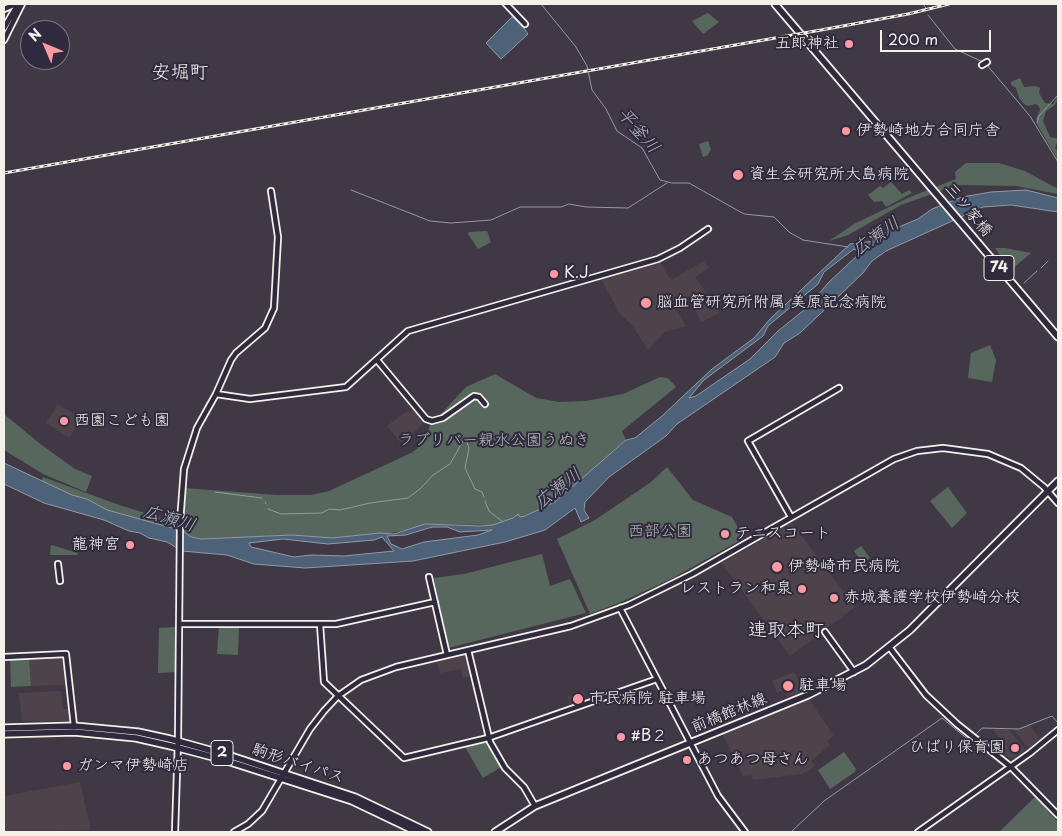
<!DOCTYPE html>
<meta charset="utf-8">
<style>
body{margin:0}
#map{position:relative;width:1062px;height:836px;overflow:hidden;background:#413845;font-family:"Playpen Sans",sans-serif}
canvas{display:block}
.frame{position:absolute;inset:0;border:5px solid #f4f1e8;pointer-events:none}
.north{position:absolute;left:20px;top:20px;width:50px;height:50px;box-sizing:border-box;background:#2f2a3d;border:1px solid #7e7a81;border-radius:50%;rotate:315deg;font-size:14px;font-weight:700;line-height:20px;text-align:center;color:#f4f1e8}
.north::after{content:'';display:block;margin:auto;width:18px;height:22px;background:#ff9aa2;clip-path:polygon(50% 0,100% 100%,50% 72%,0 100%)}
.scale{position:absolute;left:880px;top:30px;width:111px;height:22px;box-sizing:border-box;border:2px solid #f4f1e8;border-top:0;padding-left:6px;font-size:15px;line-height:18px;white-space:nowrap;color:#f4f1e8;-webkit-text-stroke:4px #2f2a3d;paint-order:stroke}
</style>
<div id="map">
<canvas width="1062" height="836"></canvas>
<div class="frame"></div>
<div class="north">N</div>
<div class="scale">200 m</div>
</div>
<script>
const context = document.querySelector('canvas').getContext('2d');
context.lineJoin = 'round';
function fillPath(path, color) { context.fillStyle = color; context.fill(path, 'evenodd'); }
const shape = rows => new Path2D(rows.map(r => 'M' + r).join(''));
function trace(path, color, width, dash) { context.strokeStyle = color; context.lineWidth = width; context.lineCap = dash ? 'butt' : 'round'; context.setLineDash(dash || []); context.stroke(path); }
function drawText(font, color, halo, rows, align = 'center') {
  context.font = font + ' "Playpen Sans","Klee One",sans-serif'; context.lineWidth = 4; context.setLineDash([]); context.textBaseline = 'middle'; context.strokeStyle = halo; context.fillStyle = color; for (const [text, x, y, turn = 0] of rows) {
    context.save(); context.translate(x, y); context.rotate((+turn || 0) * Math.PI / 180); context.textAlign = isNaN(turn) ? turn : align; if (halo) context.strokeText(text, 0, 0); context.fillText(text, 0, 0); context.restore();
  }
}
const built = shape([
 [659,261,671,280,704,261,709,268,695,277,720,313,701,322,689,297,674,306,686,326,665,332,648,350,632,325,620,314,601,279],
 [58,404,81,418,69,438,46,423],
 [414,409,426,420,409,438,400,442,387,426,408,410,411,412],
 [792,523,855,607,790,656,722,563],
 [63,656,68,685,31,686,29,658],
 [465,656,471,674,470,676,463,678,460,669,440,673,437,662],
 [794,672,804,690,787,697,784,690,777,693,772,681],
 [61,691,63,709,70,709,71,719,69,721,22,721,19,693],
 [584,691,587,702,572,707,568,696],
 [809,699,834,736,827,741,830,745,811,761,815,766,802,774,753,780,751,775,743,777,723,735],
 [1029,725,1040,739,1028,748,1014,730],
 [993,729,1009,730,1025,749,1014,758,1007,757,996,748,1002,742],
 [80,782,91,830,4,832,4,796]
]);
const green = shape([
 [708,13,719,22,703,34,692,21],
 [1020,78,1024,87,1036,86,1040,88,1039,93,1045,103,1053,104,1058,96,1055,105,1046,111,1043,121,1050,137,1058,139,1055,148,1058,152,1058,160,1038,126,1036,119,1040,110,1039,106,1036,104,1028,106,1024,104,1019,98,1016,88,1011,85,1011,82],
 [708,141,711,149,708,155,703,157,699,144],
 [966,163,999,163,1025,171,1058,189,1058,194,1016,186,957,185,901,205,848,235,829,241,854,224,910,197,956,179,955,172],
 [891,182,902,194,909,190,912,193,886,207,882,201,874,202,868,195,880,186,883,188],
 [487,231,491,242,478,249,468,234,469,232],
 [995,248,1005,248,1031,253,1011,270],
 [990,345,996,360,992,382,968,378,971,353],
 [495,374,536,398,559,402,586,401,623,394,660,377,668,378,676,387,622,431,626,440,555,502,525,516,493,525,425,524,416,528,391,533,332,538,292,535,201,539,191,537,183,531,184,488,277,495,311,495,329,491,411,453,423,444,433,417,439,416,466,387],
 [4,414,39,443,75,469,92,476,86,492,43,474,4,450],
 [667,467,693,500,732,517,744,538,671,579,621,602,590,614,557,539,595,520,651,482],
 [43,477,119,505,178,523,178,530,107,510,87,499,72,495,41,481],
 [948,487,967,513,952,528,930,501],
 [51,545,78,553,77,555,50,555],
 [861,546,870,558,863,563,854,551],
 [542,554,550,586,570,579,586,613,448,648,434,578,464,574],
 [219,626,239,626,238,655,217,654],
 [175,627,178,630,176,672,158,673,159,628],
 [10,658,29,658,31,686,11,687],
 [485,741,501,767,483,778,465,747],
 [844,752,856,769,855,772,830,789,818,770],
 [1035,797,1058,822,1058,832,999,832]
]);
const water = shape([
 [512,17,520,23,528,34,501,59,486,43,512,17],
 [1026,190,1058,198,1058,212,1011,205,983,207,886,251,872,261,863,273,800,333,784,343,775,357,677,424,666,436,609,477,585,502,584,510,589,518,581,522,575,508,545,530,505,542,413,561,305,568,254,564,227,555,182,551,167,542,149,538,140,533,129,531,104,520,44,503,4,484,4,463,72,495,87,499,107,510,183,531,191,537,201,539,292,535,332,538,380,533,394,534,425,524,480,526,493,525,513,518,518,514,520,517,525,516,555,502,626,440,635,438,662,416,712,369,754,338,770,319,850,244,875,241,883,237,882,234,918,219,932,209,962,197,991,192,1026,190],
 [854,249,861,252,828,283,809,306,778,331,750,359,696,396,689,398,704,380,763,336,768,326,818,284,824,272,854,249],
 [432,527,447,527,460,532,492,530,478,535,424,542,402,549,391,544,387,536,406,535,432,527],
 [382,537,394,551,344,556,311,555,294,557,251,547,249,543,283,539,328,544,374,540,382,537]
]);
const stream = shape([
 [541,4,576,47,587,66,592,90,606,109,617,131,642,148,660,180,672,183,689,183,744,214,774,217,789,232,803,240,848,247],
 [923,4,926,8],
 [928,15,955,49,983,62],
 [986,64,1030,116,1058,162],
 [1037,123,1039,116,1058,95],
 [351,190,430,221,451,223,491,220,520,207,561,207,569,204,586,207,628,208,667,183],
 [1041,268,1048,261],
 [1024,283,1037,271],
 [215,492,262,498],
 [485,501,489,511,503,522],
 [265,502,266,504],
 [268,509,281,514,322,513,329,509,340,510,370,503,408,498,421,488,433,475,450,464,464,439,466,439,469,448,465,468,475,489,482,492,484,497],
 [977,733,982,728,1019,729,1052,716,1058,723],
 [791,832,824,801,942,718,970,741]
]);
const tertiary = shape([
 [506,4,525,24],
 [4,9,16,4],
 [4,28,18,4],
 [4,40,22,4],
 [982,65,987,62],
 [377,360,426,419,432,421,443,418,474,396,479,397,485,404],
 [216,394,250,399,346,387,408,331,658,259,680,248,708,229],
 [791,517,748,441,839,388],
 [58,564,60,581],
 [429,577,447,655],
 [620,608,718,796,745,832],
 [179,624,336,624,435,602],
 [320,624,324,682,404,758,488,738,657,679],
 [825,632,854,672],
 [890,648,926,695,957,724,1011,767,1058,815],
 [468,650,490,742,505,768,524,787,535,806],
 [4,657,66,654,74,726],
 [175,832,178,741,180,522,184,469,197,428,216,394,231,360,236,353,265,328,274,308,278,237,271,191],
 [234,832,248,824,262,811,310,729,324,711,338,696,361,680,396,667,571,626,629,605,692,574,894,459,917,451,943,448,988,454,1021,468,1044,487,1058,503],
 [918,832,1030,753,1058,730]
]);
const primary = shape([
 [775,4,1058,337],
 [4,728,74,726,138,732,170,739,231,756,355,797,428,832],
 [4,734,74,732,136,738,171,746,224,760,352,801,417,832],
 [495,832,535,806,808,695,866,665,910,630,1058,481]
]);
const rail = shape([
 [4,173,821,30,908,14,949,4]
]);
const markers = [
 [849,44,5,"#ff9aa2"],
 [846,131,5,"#ff9aa2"],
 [738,175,6,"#ff9aa2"],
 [554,274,5,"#ff9aa2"],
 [646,303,6,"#ff9aa2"],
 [64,421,5,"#ff9aa2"],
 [725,534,5,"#ff9aa2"],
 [130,545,5,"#ff9aa2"],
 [777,567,6,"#ff9aa2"],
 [802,589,5,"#ff9aa2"],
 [834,598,5,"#ff9aa2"],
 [788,686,6,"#ff9aa2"],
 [578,699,6,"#ff9aa2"],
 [621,737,5,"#ff9aa2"],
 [1015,748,5,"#ff9aa2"],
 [687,760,5,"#ff9aa2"],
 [67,766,5,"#ff9aa2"]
];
const shields = [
 [999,268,30],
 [222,753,22]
];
const shieldNames = [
 ["74",999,268],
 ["2",222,753]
];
const poiNames = [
 ["五郎神社",839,44,"right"],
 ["伊勢崎地方合同庁舎",856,131],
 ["資生会研究所大島病院",749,175],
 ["K.J",564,274],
 ["脳血管研究所附属 美原記念病院",657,303],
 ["西園こども園",74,421],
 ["テニスコート",735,534],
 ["龍神宮",120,545,"right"],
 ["伊勢崎市民病院",788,567],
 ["レストラン和泉",792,589,"right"],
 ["赤城養護学校伊勢崎分校",844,598],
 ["駐車場",799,686],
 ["市民病院 駐車場",589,699],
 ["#B２",631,737],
 ["ひばり保育園",1005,748,"right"],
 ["あつあつ母さん",697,760],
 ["ガンマ伊勢崎店",77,766]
];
const streetNames = [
 ["三ツ家橋",968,210,50],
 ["前橋館林線",729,713,-22],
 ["駒形バイパス",298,764,18]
];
const parkNames = [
 ["ラブリバー親水公園うぬき",494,441],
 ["西部公園",660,532]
];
const waterNames = [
 ["平釜川",638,131,49],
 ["広瀬川",876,237,-35],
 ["広瀬川",558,489,-38],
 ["広瀬川",169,519,17]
];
const quarterNames = [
 ["安堀町",180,73],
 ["連取本町",786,631]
];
fillPath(built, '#4e424b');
fillPath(green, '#58675e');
fillPath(water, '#4d6178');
trace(water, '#909ba5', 1);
trace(stream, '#909ba5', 1);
trace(tertiary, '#f4f1e8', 8);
trace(primary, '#f4f1e8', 9);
trace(tertiary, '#2f2a3d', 4.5);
trace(primary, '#2f2a3d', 5.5);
trace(rail, '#f4f1e8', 3);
trace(rail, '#2f2a3d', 1, [4]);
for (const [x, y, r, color] of markers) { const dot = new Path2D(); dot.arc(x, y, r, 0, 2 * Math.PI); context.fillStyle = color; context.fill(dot); trace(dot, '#2f2a3d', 2); }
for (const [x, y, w] of shields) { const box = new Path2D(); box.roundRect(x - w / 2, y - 12.5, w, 25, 4); context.fillStyle = '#2f2a3d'; context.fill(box); trace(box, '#f4f1e8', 1); }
drawText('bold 15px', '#f4f1e8', null, shieldNames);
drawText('16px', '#f4f1e8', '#2f2a3d', poiNames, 'left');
drawText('16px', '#f4f1e8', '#2f2a3d', streetNames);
drawText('16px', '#b6bab1', '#2f2a3d', parkNames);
drawText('italic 18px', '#b1b7bb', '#2f2a3d', waterNames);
drawText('19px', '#f4f1e8', '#2f2a3d', quarterNames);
</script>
